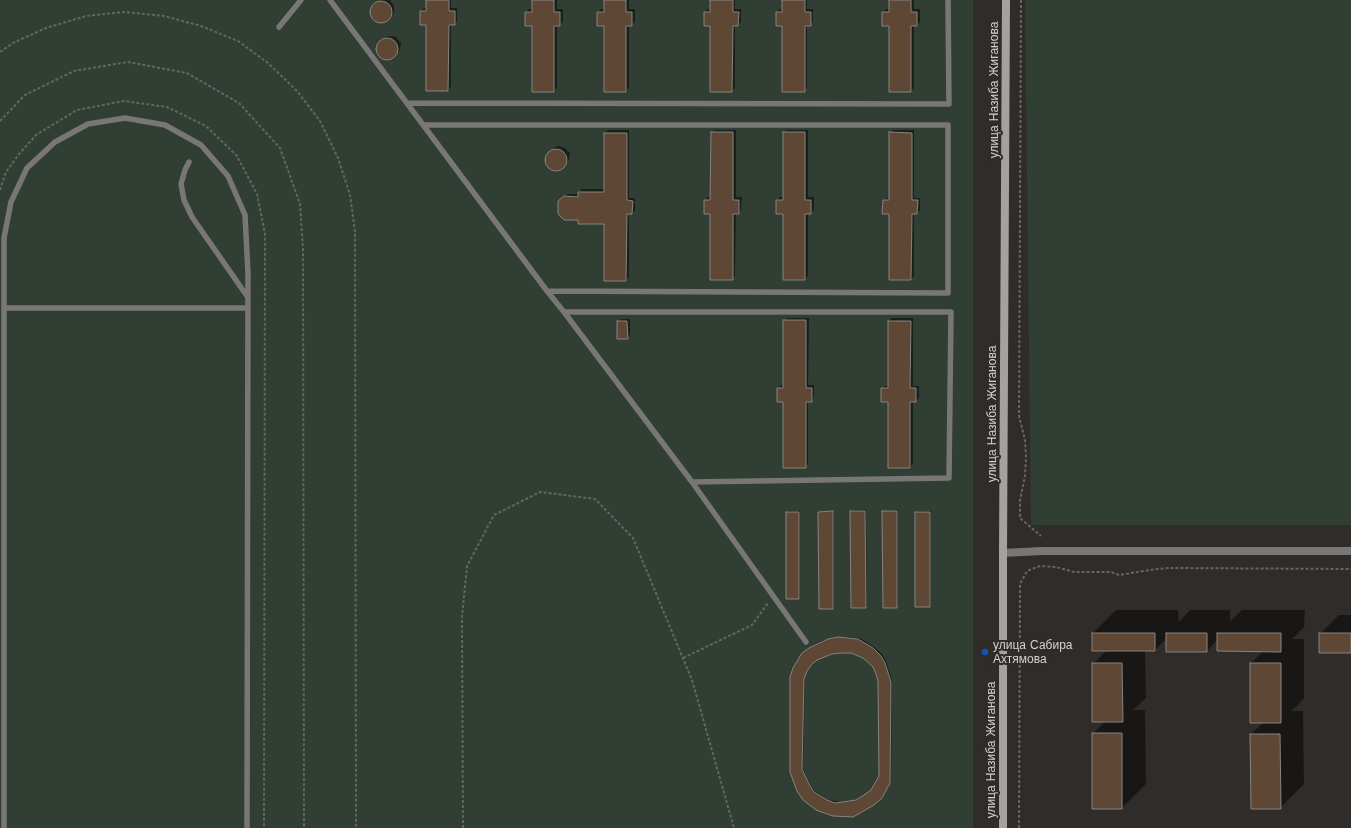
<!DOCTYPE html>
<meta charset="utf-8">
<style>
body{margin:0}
canvas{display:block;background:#2f2c2a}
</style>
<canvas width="1351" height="828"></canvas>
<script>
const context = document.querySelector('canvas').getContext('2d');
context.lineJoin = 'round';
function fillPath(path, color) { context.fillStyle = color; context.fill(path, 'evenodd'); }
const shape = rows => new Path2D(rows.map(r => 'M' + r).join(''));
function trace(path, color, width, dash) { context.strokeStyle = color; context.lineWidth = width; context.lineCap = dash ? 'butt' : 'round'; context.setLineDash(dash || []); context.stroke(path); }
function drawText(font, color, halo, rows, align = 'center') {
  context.font = font + ' "Work Sans",sans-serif'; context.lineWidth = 4; context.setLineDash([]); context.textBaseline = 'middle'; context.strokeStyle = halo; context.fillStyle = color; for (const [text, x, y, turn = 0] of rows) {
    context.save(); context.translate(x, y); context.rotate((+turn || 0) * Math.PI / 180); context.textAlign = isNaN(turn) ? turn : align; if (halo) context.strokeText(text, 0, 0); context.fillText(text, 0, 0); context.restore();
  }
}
const green = shape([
 [0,0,973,0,973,828,0,828],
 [1025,0,1351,0,1351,525,1031,525]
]);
const shadow = shape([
 [380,0,390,0,394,6,394,13,392,15,383,22,377,21,372,17,371,15,372,8],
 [427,0,451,0,451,8,457,8,457,21,454,24,451,24,451,87,448,90,427,90,427,24,421,11,424,8,427,8],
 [533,0,557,0,557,9,563,9,563,22,560,25,557,25,557,88,554,91,533,25,526,12,529,9,533,9],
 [605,0,629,0,629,9,635,9,635,22,632,25,629,25,629,88,626,91,605,25,598,12,601,9,605,9],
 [711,0,735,0,735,9,741,9,741,22,738,25,735,25,735,88,732,91,711,25,705,12,708,9,711,9],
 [783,0,807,0,807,9,813,9,813,22,810,25,807,25,807,88,804,91,783,25,777,12,780,9,783,9],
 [890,0,914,0,914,9,920,9,920,22,917,25,914,25,914,88,911,91,890,25,883,12,886,9,890,9],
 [390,36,396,37,401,43,400,50,395,56,390,59,383,58,379,54,378,45,386,37],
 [608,130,629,130,629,198,635,198,635,211,632,213,629,213,629,277,626,280,605,280,605,223,579,219,562,198,568,194,579,194,579,192,582,189,605,189,605,133],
 [715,130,736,130,736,197,742,197,741,210,738,213,736,213,735,276,732,279,711,213,705,200,708,197,711,197,712,133],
 [787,130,808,130,808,197,814,197,814,210,811,213,808,213,808,276,805,279,784,213,777,200,780,197,784,197,784,133],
 [893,130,914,130,914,198,920,198,920,210,917,213,914,213,914,276,911,279,890,213,884,201,887,198,890,198,890,133],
 [559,146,565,148,570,153,569,160,564,166,559,170,553,169,548,165,547,156,555,147],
 [787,318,809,318,808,385,814,385,814,398,811,401,808,401,808,464,805,467,784,401,778,388,781,385,784,385,784,321],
 [892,318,913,318,913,386,919,386,919,398,916,401,913,401,913,464,910,467,889,401,882,389,885,386,889,386,889,321],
 [621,319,630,319,630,335,627,338,618,322],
 [852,510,866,510,867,606,865,607,851,512],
 [898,510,898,606,897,607,884,607,883,512,884,511],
 [788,511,800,511,800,597,799,598,787,598,787,513],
 [821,511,834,511,834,606,833,608,820,608,819,512],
 [917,511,931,511,931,605,930,606,916,513],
 [1116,610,1178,610,1179,622,1190,610,1230,610,1230,621,1242,610,1305,610,1304,627,1292,639,1304,639,1304,698,1292,711,1303,711,1304,784,1280,808,1251,734,1264,722,1251,722,1251,663,1263,651,1218,639,1207,651,1167,638,1155,650,1145,650,1146,698,1133,710,1145,710,1146,784,1122,808,1093,734,1105,721,1093,664,1107,650,1093,633],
 [1339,615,1351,615,1351,652,1320,634],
 [840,637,860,638,874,647,882,654,886,661,892,680,891,781,883,795,852,816,798,791,804,652,821,641,830,638],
 [851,652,868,661,874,666,879,681,880,776,872,790,858,799,843,802,828,800,815,791,809,782,803,768,805,674,813,663,817,659,832,653]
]);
const building = shape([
 [426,0,449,0,449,11,455,11,455,25,449,25,448,91,426,91,426,25,420,25,420,11,426,11,426,0],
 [532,0,554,0,554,12,560,12,560,26,554,26,554,92,532,92,532,26,525,26,525,12,532,12,532,0],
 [604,0,626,0,626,12,632,12,632,26,626,26,626,92,604,92,604,26,597,26,597,12,604,12,604,0],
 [710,0,733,0,733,12,739,12,738,26,733,26,732,92,710,92,710,26,704,26,704,12,710,12,710,0],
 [782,0,805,0,805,12,811,12,811,26,805,26,805,92,782,92,782,26,776,26,776,12,782,12,782,0],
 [889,0,911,0,911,12,917,12,917,26,911,26,911,92,889,92,889,26,882,26,882,12,889,12,889,0],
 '370 12a11 11 0 1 1 22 0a11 11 0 1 1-22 0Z',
 '376 49a11 11 0 1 1 22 0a11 11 0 1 1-22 0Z',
 [711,132,733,132,733,200,739,200,739,214,733,214,733,280,710,280,710,214,704,214,704,200,710,200,711,132],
 [783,132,805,132,805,200,811,200,811,214,805,214,805,280,783,280,783,214,776,214,776,200,783,200,783,132],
 [889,132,912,133,912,200,918,200,917,214,912,214,911,280,889,280,889,214,882,214,883,200,889,200,889,132],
 [604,133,627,133,627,200,633,201,632,214,627,214,626,281,604,281,604,224,578,224,578,220,564,220,560,216,558,213,558,201,564,196,578,197,578,192,604,192,604,133],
 '545 160a11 11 0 1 1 22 0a11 11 0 1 1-22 0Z',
 [783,320,806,320,806,388,812,388,812,402,806,402,806,468,783,468,783,402,777,402,777,388,783,388,783,320],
 [617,321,627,321,628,339,617,339,617,321],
 [888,321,911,321,910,388,916,388,916,402,910,402,910,468,888,468,888,402,881,402,881,388,888,388,888,321],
 [833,511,833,609,819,609,818,512,833,511],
 [850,511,865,511,866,608,851,608,850,511],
 [882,511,897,511,897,608,883,608,882,511],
 [786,512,799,512,799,599,786,599,786,512],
 [915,512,930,512,930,607,915,607,915,512],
 [1092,633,1155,633,1155,651,1092,651,1092,633],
 [1166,633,1207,633,1207,652,1166,652,1166,633],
 [1217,633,1281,633,1281,652,1217,651,1217,633],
 [1319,633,1351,633,1351,653,1319,653,1319,633],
 [838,637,858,639,873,648,881,656,885,663,891,682,890,783,882,798,874,805,853,817,833,816,816,810,803,800,797,791,790,772,790,677,793,668,802,653,809,648,828,639,838,637],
 [841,653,851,653,863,658,873,667,876,674,878,681,879,776,871,790,864,795,856,800,835,803,827,800,814,792,809,784,802,769,804,679,807,671,812,664,817,660,832,654,841,653],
 [1092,663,1122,663,1123,722,1092,722,1092,663],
 [1250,663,1281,663,1281,723,1250,723,1250,663],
 [1092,733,1122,733,1122,809,1092,809,1092,733],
 [1250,734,1280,734,1281,809,1251,809,1250,734]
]);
const path = shape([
 [1021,0,1019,416,1025,440,1026,458,1025,476,1020,500,1020,518,1041,536],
 [0,52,13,43,46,28,86,16,125,12,164,16,201,26,238,41,268,63,297,91,320,121,338,158,350,195,355,231,356,828],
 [0,121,25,95,74,71,128,62,187,73,239,103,280,148,300,204,303,249,304,828],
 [0,190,6,172,19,154,36,135,77,110,124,101,167,107,206,126,237,156,257,194,265,234,264,828],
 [683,658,752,625,768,603],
 [463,828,462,617,467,566,494,515,540,492,595,499,633,538,692,680,734,828],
 [1019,828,1020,584,1027,571,1040,566,1056,567,1074,572,1111,572,1119,575,1156,569,1169,568,1351,569]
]);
const lane = shape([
 [330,0,547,291,564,312,692,482,806,642],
 [279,27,301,0],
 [407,103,949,104,948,0],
 [423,125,948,125,948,293,547,291],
 [189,162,185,170,181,184,184,200,192,217,247,296],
 [5,308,248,308],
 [564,312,951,312,949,478,692,482],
 [4,828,4,238,11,202,27,168,55,142,88,124,125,118,165,125,201,145,228,176,245,215,248,273,247,828]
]);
const street = shape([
 [1003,553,1041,551,1351,551]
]);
const secondary = shape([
 [1003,828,1003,553,1006,0]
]);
const markers = [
 [985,652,4,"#1a4fb4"]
];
const streetNames = [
 ["улица Назиба Жиганова",994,90,-90],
 ["улица Назиба Жиганова",992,414,-90],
 ["улица Назиба Жиганова",991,750,-90]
];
const poiNames = [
 ["улица Сабира",993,645],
 ["Ахтямова",993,659]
];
fillPath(green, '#303e33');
fillPath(shadow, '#0007');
fillPath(building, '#5e4735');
trace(building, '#878380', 1);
trace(path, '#676463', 2, [3, 2]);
trace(lane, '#797776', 5.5);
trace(street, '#797776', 8);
trace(secondary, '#a5a1a0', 8);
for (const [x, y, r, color] of markers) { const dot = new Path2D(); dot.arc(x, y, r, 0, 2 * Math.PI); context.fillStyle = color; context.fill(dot); trace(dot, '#2f2c2a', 1.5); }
drawText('12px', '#d4d2d1', '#2f2c2a', streetNames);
drawText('12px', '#d4d2d1', '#2f2c2a', poiNames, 'left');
</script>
